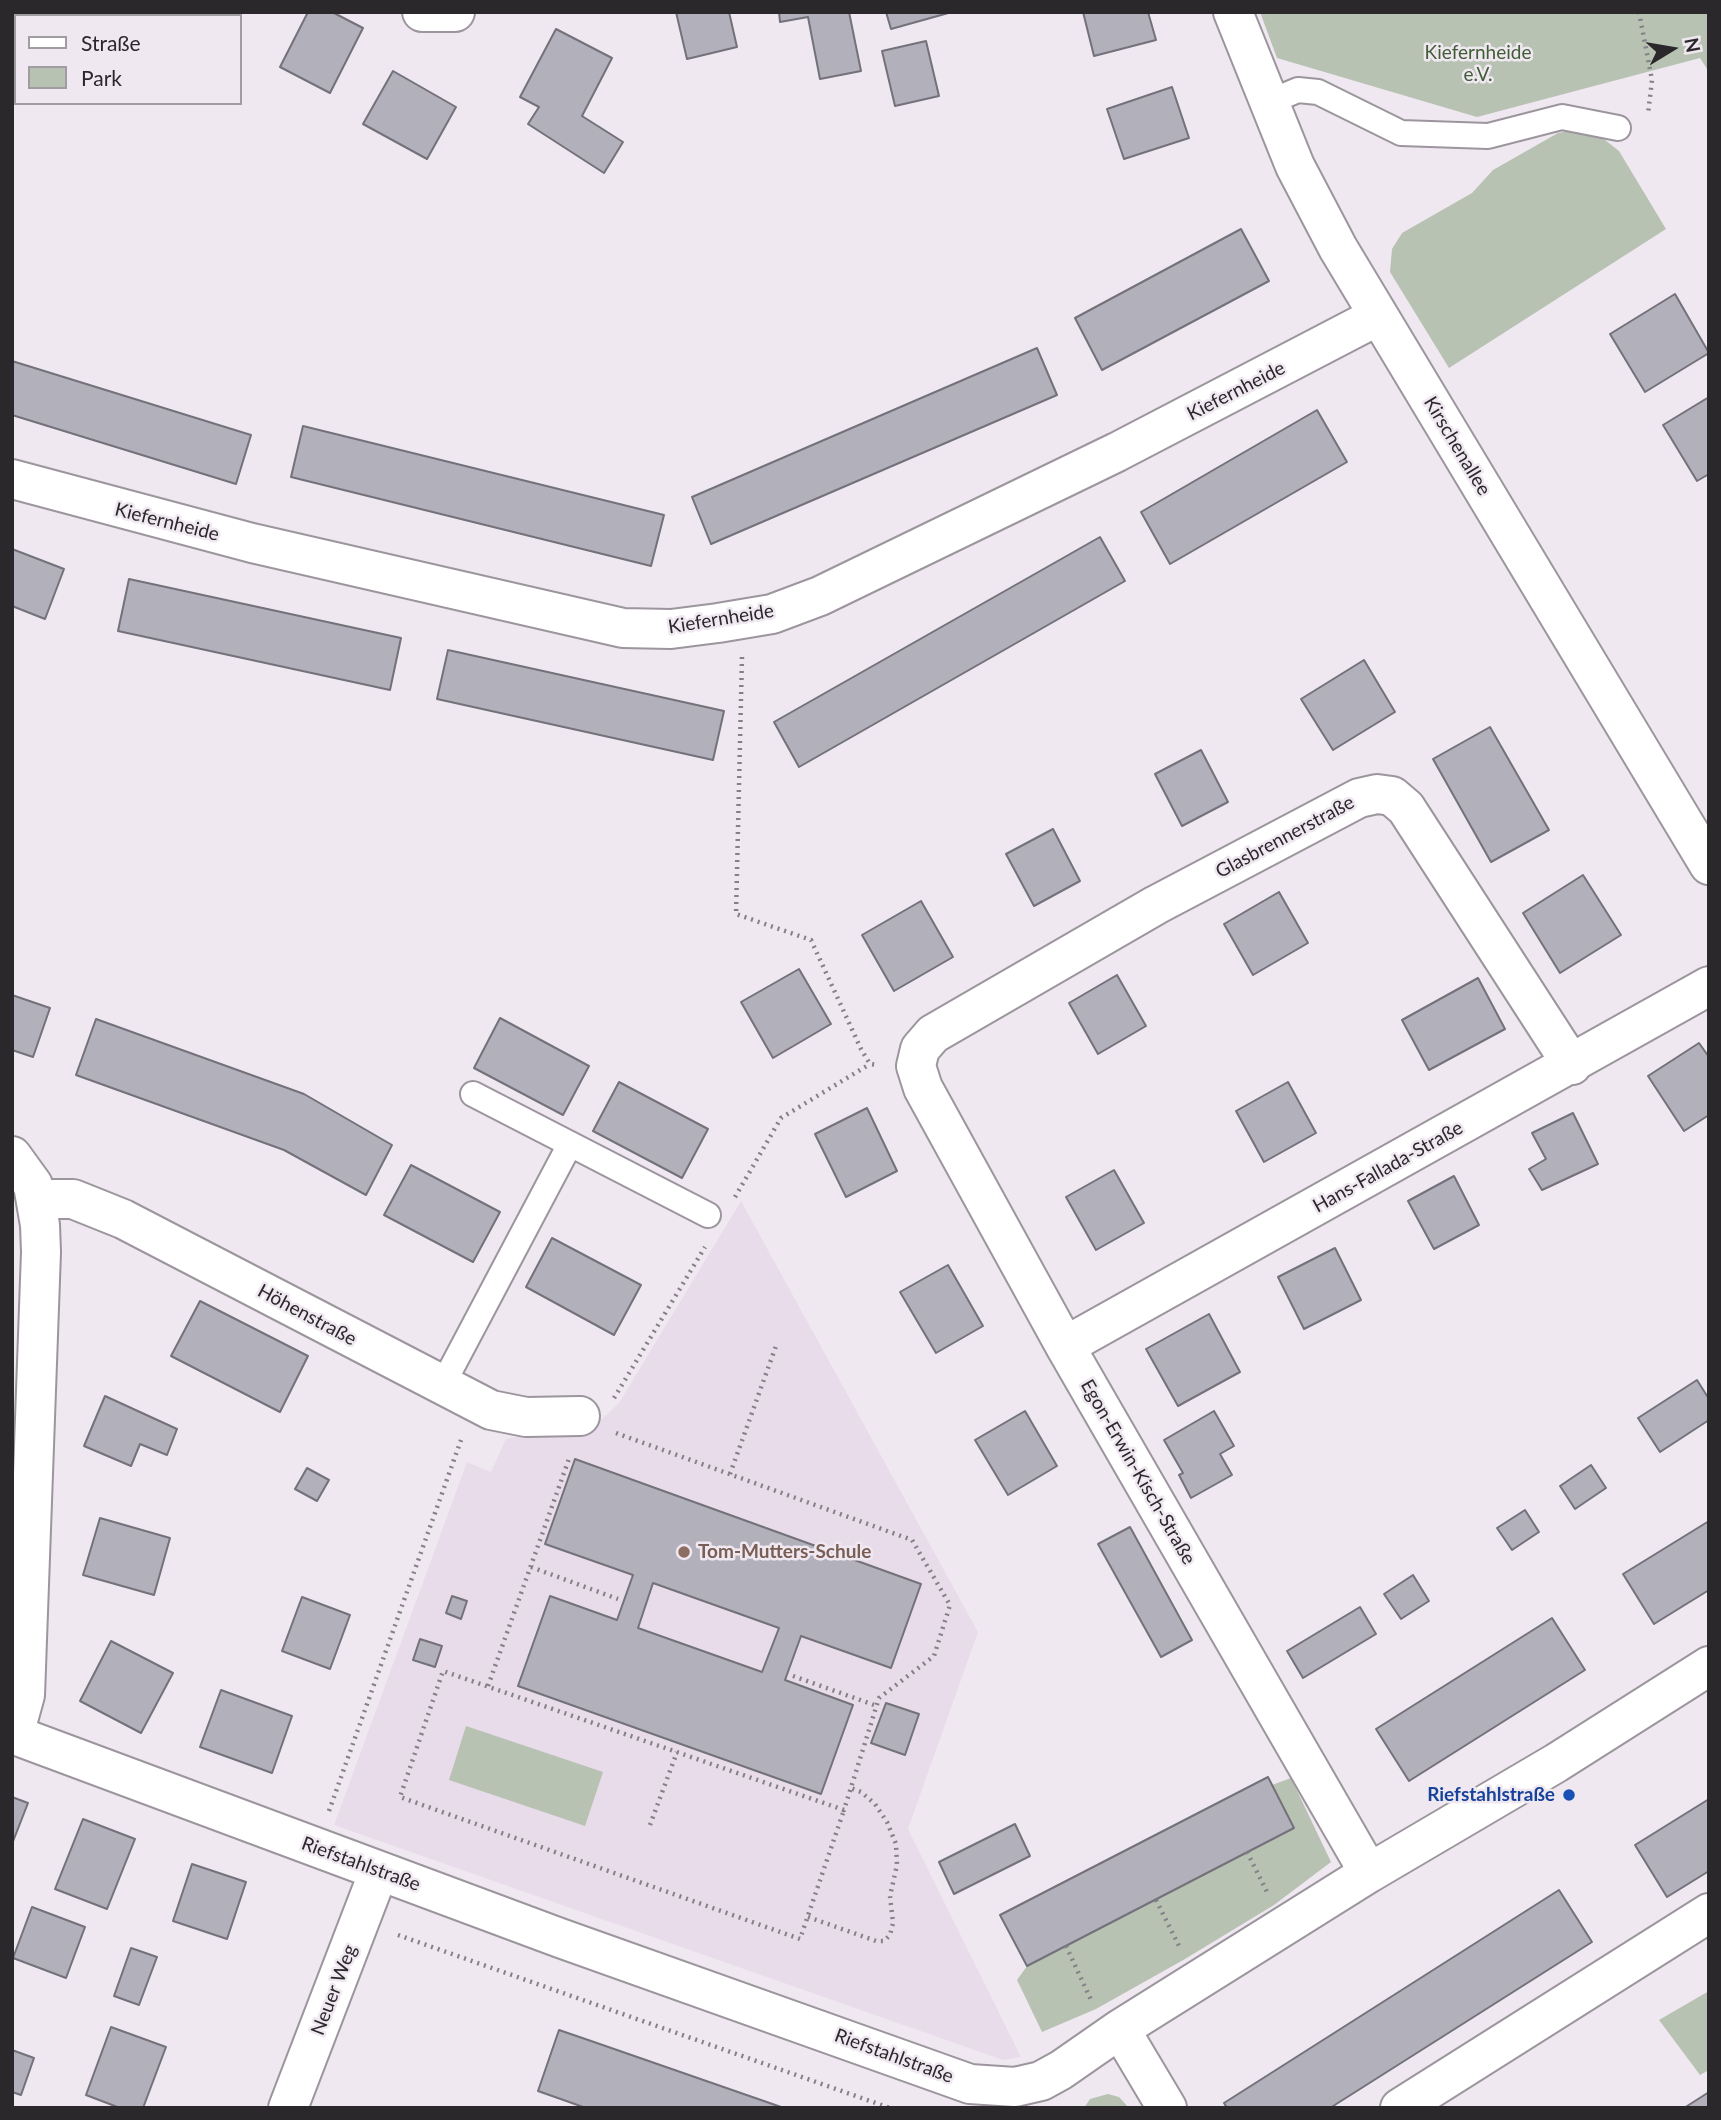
<!DOCTYPE html>
<meta charset="utf-8">
<style>
body{margin:0}
#map{position:relative;width:1721px;height:2120px;overflow:hidden;background:#f0e8f1;font-family:Lato,sans-serif}
canvas{display:block}
.frame{position:absolute;inset:0;border:14px solid #2b282b;pointer-events:none}
.legend{position:absolute;left:14px;top:14px;width:228px;height:91px;box-sizing:border-box;background:#f0e8f1;border:2px solid #a19ba2;margin:0;padding:9px 12px;list-style:none;font-size:21px;color:#2b282b}
.legend li{display:flex;align-items:center;gap:14px;height:35px}
.legend b{width:35px;border:2px solid #a19ba2}
.north{position:absolute;left:1637px;top:14px;width:70px;height:70px;-webkit-text-stroke:5px #f0e8f1;paint-order:stroke;rotate:79deg;font-size:19px;font-weight:700;line-height:28px;text-align:center;color:#2b282b}
.north::after{content:'';display:block;margin:auto;width:24px;height:32px;background:#2b282b;clip-path:polygon(50% 0,100% 100%,50% 72%,0 100%)}
</style>
<div id="map">
<canvas width="1721" height="2120"></canvas>
<div class="frame"></div>
<ul class="legend">
<li><b style="height:9px;background:#fff"></b>Straße</li>
<li><b style="height:19px;background:#b7c2b2"></b>Park</li>
</ul>
<div class="north">N</div>
</div>
<script>
const context = document.querySelector('canvas').getContext('2d');
context.lineJoin = 'round';
function fillPath(path, color) { context.fillStyle = color; context.fill(path, 'evenodd'); }
const shape = rows => new Path2D(rows.map(r => 'M' + r).join(''));
function trace(path, color, width, dash) { context.strokeStyle = color; context.lineWidth = width; context.lineCap = dash ? 'butt' : 'round'; context.setLineDash(dash || []); context.stroke(path); }
function drawText(font, color, halo, rows, align = 'center') {
  context.font = font + ' Lato,sans-serif'; context.lineWidth = 5; context.setLineDash([]); context.textBaseline = 'middle'; context.strokeStyle = halo; context.fillStyle = color; for (const [text, x, y, turn = 0] of rows) {
    context.save(); context.translate(x, y); context.rotate((+turn || 0) * Math.PI / 180); context.textAlign = isNaN(turn) ? turn : align; if (halo) context.strokeText(text, 0, 0); context.fillText(text, 0, 0); context.restore();
  }
}
const built = shape([
 [741,1201,978,1632,908,1829,1021,2057,1003,2060,334,1825,467,1462,491,1472,506,1439,602,1419,619,1403]
]);
const green = shape([
 [1260,12,1709,12,1709,72,1700,58,1477,117,1277,58],
 [1578,129,1600,136,1619,151,1666,229,1449,368,1390,272,1392,249,1402,233,1472,193,1493,170,1558,133],
 [466,1726,603,1772,585,1826,449,1780],
 [1291,1778,1331,1862,1274,1905,1185,1959,1096,2009,1042,2032,1017,1980,1027,1966,1293,1828,1272,1785],
 [1709,1991,1709,2070,1700,2075,1659,2020],
 [1108,2094,1119,2097,1129,2108,1084,2108,1090,2099]
]);
const building = shape([
 [308,12,332,12,363,28,330,93,280,67,308,12],
 [676,12,729,12,737,47,687,59,676,12],
 [779,12,849,12,861,71,820,79,808,17,780,22,779,12],
 [886,12,952,12,891,29,886,12],
 [1083,12,1148,12,1156,40,1094,56,1083,12],
 [556,29,612,58,582,116,623,142,604,173,528,124,539,107,520,97,556,29],
 [926,41,939,96,895,106,882,51,926,41],
 [393,71,456,107,427,159,363,124,393,71],
 [1172,87,1189,138,1124,159,1107,109,1172,87],
 [1241,229,1269,281,1102,370,1075,318,1241,229],
 [1675,294,1709,353,1645,392,1610,334,1675,294],
 [1037,348,1057,395,711,544,692,497,1037,348],
 [12,361,251,435,236,484,12,415,12,361],
 [1709,397,1709,474,1697,481,1663,425,1709,397],
 [1317,410,1347,462,1170,564,1141,512,1317,410],
 [303,426,664,515,651,566,291,477,303,426],
 [1100,537,1125,581,799,767,774,722,1100,537],
 [12,549,64,569,45,619,12,606,12,549],
 [129,579,401,638,390,690,118,631,129,579],
 [448,650,724,711,713,760,437,699,448,650],
 [1364,660,1395,712,1333,750,1301,699,1364,660],
 [1490,727,1549,830,1491,862,1433,759,1490,727],
 [1201,750,1228,802,1182,826,1155,774,1201,750],
 [1053,829,1080,881,1034,906,1006,854,1053,829],
 [1583,875,1621,935,1560,973,1523,913,1583,875],
 [1279,892,1308,943,1253,975,1224,924,1279,892],
 [921,901,953,957,894,991,862,935,921,901],
 [799,969,831,1024,773,1058,741,1002,799,969],
 [1117,975,1146,1026,1098,1054,1069,1003,1117,975],
 [1478,978,1505,1029,1429,1070,1402,1020,1478,978],
 [12,995,50,1008,33,1057,12,1050,12,995],
 [500,1018,589,1066,563,1115,474,1068,500,1018],
 [96,1019,304,1094,392,1145,366,1195,284,1150,76,1075,96,1019],
 [1699,1043,1709,1057,1709,1115,1684,1131,1648,1076,1699,1043],
 [619,1082,708,1129,682,1178,593,1131,619,1082],
 [1288,1082,1316,1133,1264,1162,1236,1111,1288,1082],
 [867,1108,897,1171,846,1197,815,1134,867,1108],
 [1573,1113,1598,1164,1542,1190,1529,1169,1546,1159,1532,1133,1573,1113],
 [411,1165,500,1212,473,1262,384,1215,411,1165],
 [1114,1170,1144,1223,1096,1250,1066,1197,1114,1170],
 [1454,1176,1479,1225,1434,1249,1408,1201,1454,1176],
 [552,1238,641,1285,614,1335,526,1287,552,1238],
 [1335,1248,1361,1300,1304,1329,1278,1277,1335,1248],
 [948,1265,983,1326,936,1353,900,1292,948,1265],
 [200,1301,308,1356,280,1412,171,1356,200,1301],
 [1209,1314,1240,1372,1178,1406,1146,1349,1209,1314],
 [1697,1380,1709,1399,1709,1420,1660,1452,1638,1418,1697,1380],
 [105,1396,177,1429,167,1455,140,1444,131,1466,84,1446,105,1396],
 [1025,1411,1057,1466,1008,1495,975,1440,1025,1411],
 [1214,1411,1234,1446,1220,1454,1232,1475,1191,1498,1179,1475,1183,1473,1164,1440,1214,1411],
 [575,1459,921,1584,891,1668,801,1636,785,1680,853,1705,821,1794,518,1686,550,1596,617,1620,633,1575,545,1544,575,1459],
 [653,1583,779,1628,762,1672,638,1628,653,1583],
 [1591,1465,1606,1488,1575,1509,1560,1486,1591,1465],
 [307,1468,329,1480,317,1501,295,1489,307,1468],
 [1525,1510,1539,1532,1512,1550,1497,1528,1525,1510],
 [100,1518,170,1538,154,1595,83,1575,100,1518],
 [1709,1521,1709,1590,1654,1624,1623,1574,1709,1521],
 [1130,1527,1192,1640,1161,1657,1098,1544,1130,1527],
 [1413,1575,1429,1601,1401,1619,1384,1594,1413,1575],
 [452,1596,467,1601,461,1619,446,1613,452,1596],
 [302,1597,350,1615,330,1669,282,1651,302,1597],
 [1360,1607,1376,1634,1303,1678,1287,1651,1360,1607],
 [1552,1618,1585,1670,1409,1781,1376,1729,1552,1618],
 [420,1639,442,1646,435,1667,413,1660,420,1639],
 [111,1641,173,1673,141,1733,80,1701,111,1641],
 [221,1690,292,1716,272,1773,200,1747,221,1690],
 [886,1703,919,1714,905,1755,871,1743,886,1703],
 [1268,1777,1294,1828,1027,1966,1000,1915,1268,1777],
 [12,1797,28,1803,12,1844,12,1797],
 [1709,1799,1709,1871,1667,1897,1635,1845,1709,1799],
 [83,1819,135,1839,107,1909,55,1889,83,1819],
 [1015,1824,1030,1856,954,1894,939,1862,1015,1824],
 [192,1864,246,1882,227,1939,173,1921,192,1864],
 [1559,1890,1592,1942,1330,2108,1227,2108,1224,2103,1559,1890],
 [32,1907,85,1927,66,1978,13,1958,32,1907],
 [131,1948,157,1957,139,2005,114,1996,131,1948],
 [111,2027,166,2047,143,2108,120,2108,86,2095,111,2027],
 [559,2030,594,2042,784,2108,586,2108,538,2091,559,2030],
 [12,2050,34,2058,21,2095,12,2092,12,2050],
 [1709,2092,1709,2108,1684,2108,1709,2092]
]);
const path = shape([
 [1639,12,1652,80,1648,114],
 [742,657,736,914,811,940,861,1049,870,1064,877,1065],
 [735,1197,781,1118,870,1064],
 [614,1398,705,1247],
 [616,1433,912,1540,950,1605,934,1656,879,1698,844,1810,443,1671,400,1797,800,1939,844,1810],
 [730,1474,776,1346],
 [531,1567,618,1599],
 [793,1676,877,1706],
 [488,1686,570,1456],
 [329,1811,461,1440],
 [650,1825,677,1752],
 [1247,1852,1267,1892],
 [1156,1900,1179,1946],
 [808,1917,876,1941,884,1941,890,1935,893,1923,890,1896,897,1865,896,1844,887,1822,875,1804,861,1792,851,1788],
 [398,1935,890,2108],
 [1066,1946,1092,2002]
]);
const lane = shape([
 [1269,102,1298,90,1318,92,1401,133,1488,136,1562,117,1618,128],
 [473,1094,708,1215],
 [442,1386,570,1144]
]);
const street = shape([
 [422,12,455,12],
 [1233,12,1295,166,1338,248,1709,865],
 [12,479,252,543,623,628,671,629,718,623,772,614,820,596,1117,452,1378,316],
 [12,1156,33,1185,40,1225,41,1252,25,1695,14,1735],
 [37,1199,73,1199,123,1219,491,1410,526,1417,580,1416],
 [1065,1346,1709,986],
 [12,1734,560,1938,970,2084,1015,2087,1041,2081,1061,2070,1120,2029,1369,1873,1556,1763,1709,1666],
 [1369,1873,1065,1346,923,1088,916,1066,920,1049,933,1034,1156,905,1359,798,1377,794,1392,796,1406,808,1572,1065],
 [1120,2029,1167,2108],
 [288,2108,379,1871],
 [1400,2108,1709,1913]
]);
const markers = [
 [684,1552,7,"#8d6e63"],
 [1569,1795,7,"#1a4fb4"]
];
const parkNames = [
 ["Kiefernheide",1478,53],
 ["e.V.",1478,75]
];
const streetNames = [
 ["Kiefernheide",1236,391,-27],
 ["Kirschenallee",1457,446,59],
 ["Kiefernheide",167,522,14],
 ["Kiefernheide",721,619,-9],
 ["Glasbrennerstraße",1285,837,-28],
 ["Hans-Fallada-Straße",1388,1167,-29],
 ["Höhenstraße",307,1315,28],
 ["Egon-Erwin-Kisch-Straße",1138,1472,60],
 ["Riefstahlstraße",361,1864,20],
 ["Neuer Weg",334,1990,-69],
 ["Riefstahlstraße",894,2056,20]
];
const educationNames = [
 ["Tom-Mutters-Schule",698,1552]
];
const transitNames = [
 ["Riefstahlstraße",1555,1795]
];
fillPath(built, '#e8dceb');
fillPath(green, '#b7c2b2');
fillPath(building, '#b2b0ba');
trace(building, '#73717a', 2);
trace(lane, '#9c959d', 28);
trace(street, '#9c959d', 42);
trace(path, '#858086', 4.5, [2, 5]);
trace(lane, '#fff', 24);
trace(street, '#fff', 38);
for (const [x, y, r, color] of markers) { const dot = new Path2D(); dot.arc(x, y, r, 0, 2 * Math.PI); context.fillStyle = color; context.fill(dot); trace(dot, '#f0e8f1', 2.5); }
drawText('19px', '#415d35', '#f0e8f1', parkNames);
drawText('19px', '#2b282b', '#f0e8f1', streetNames);
drawText('bold 19px', '#785e54', '#f0e8f1', educationNames, 'left');
drawText('bold 19px', '#164399', '#f0e8f1', transitNames, 'right');
</script>
